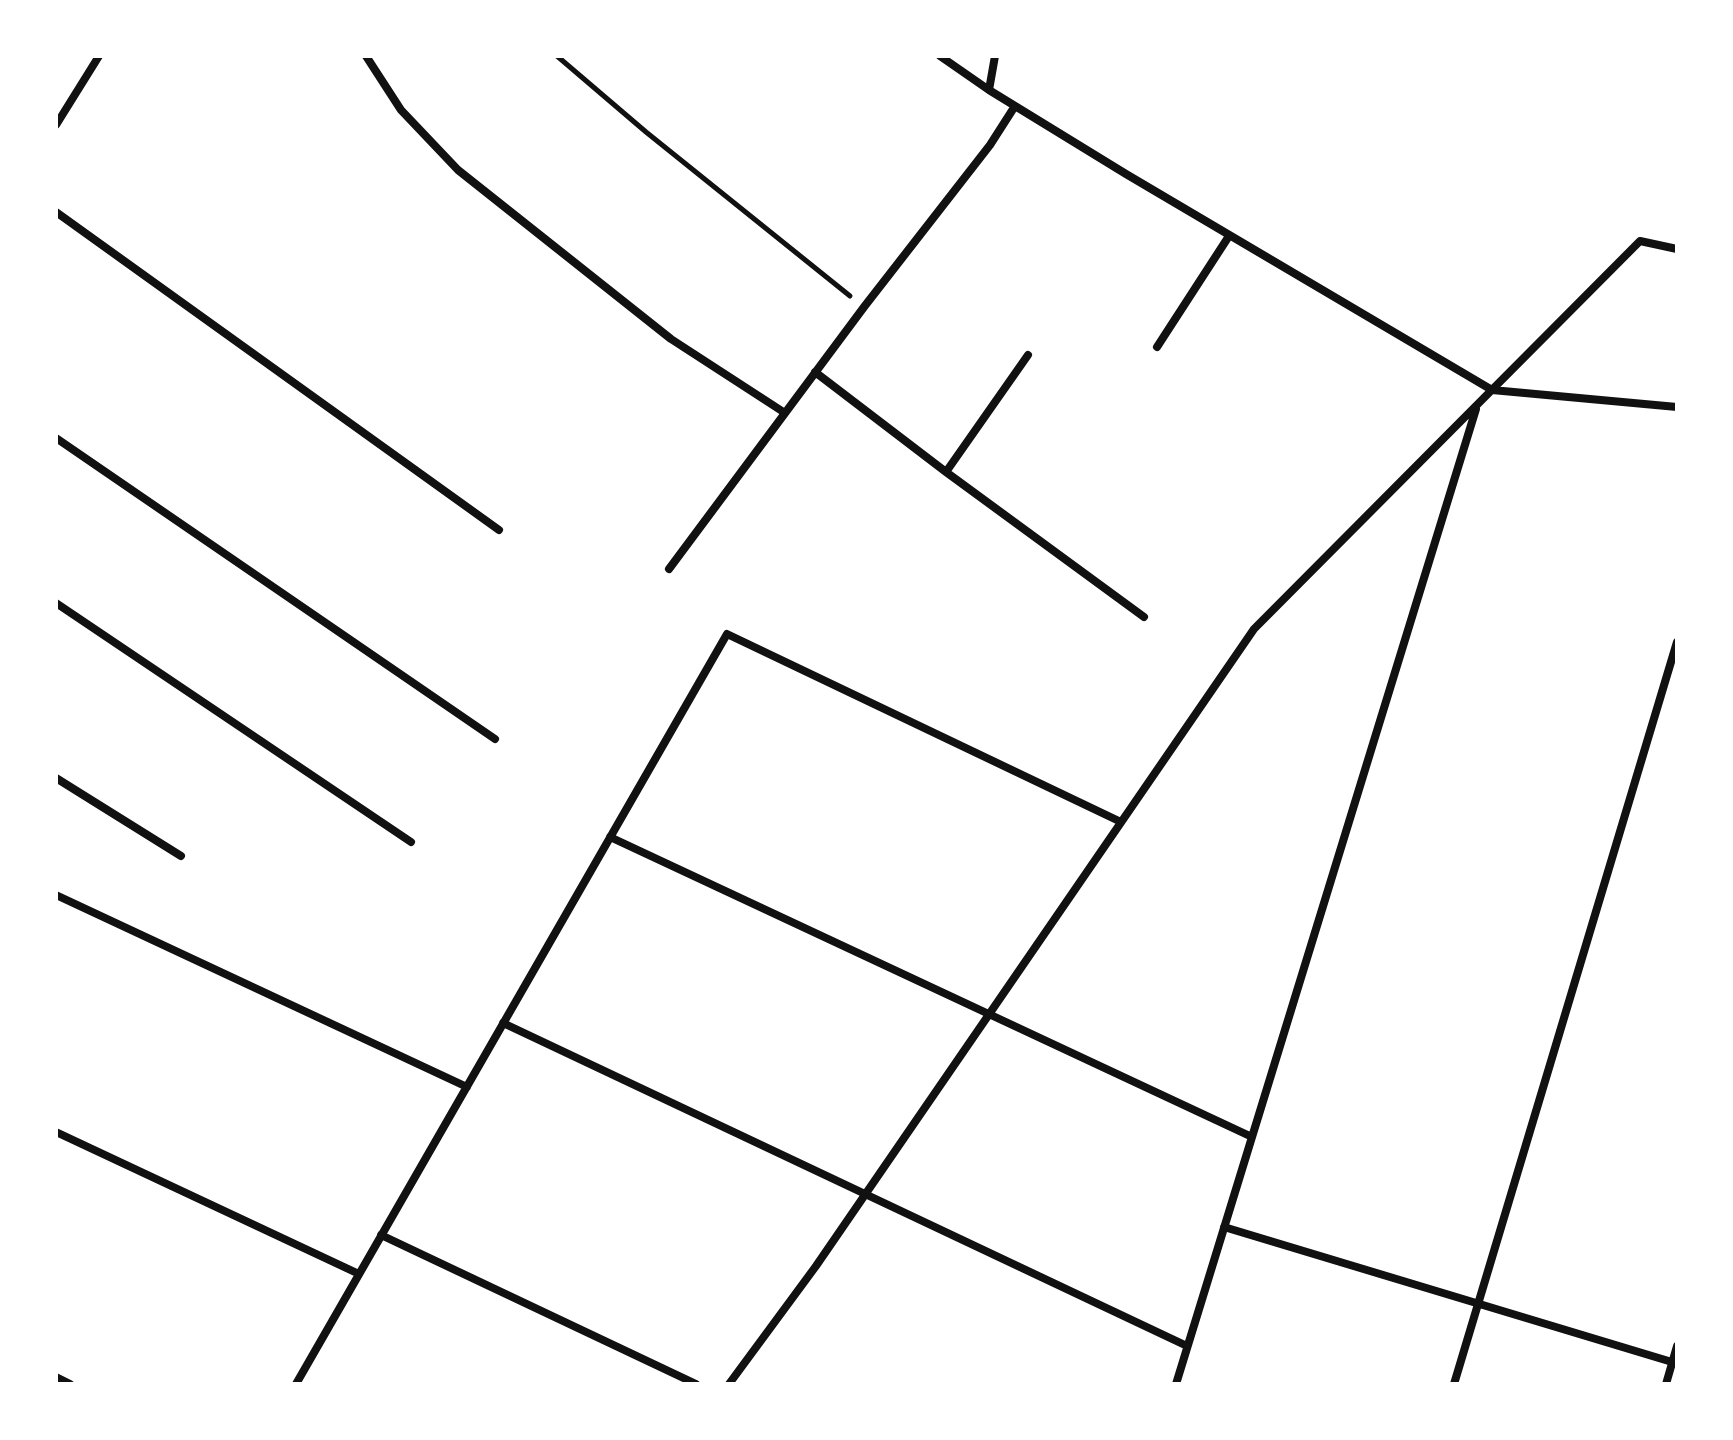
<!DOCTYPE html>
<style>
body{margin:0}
#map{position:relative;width:1733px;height:1440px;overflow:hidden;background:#fff;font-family:Signika,sans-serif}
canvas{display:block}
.frame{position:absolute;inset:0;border:58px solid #fff;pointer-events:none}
</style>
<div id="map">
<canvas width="1733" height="1440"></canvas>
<div class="frame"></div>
</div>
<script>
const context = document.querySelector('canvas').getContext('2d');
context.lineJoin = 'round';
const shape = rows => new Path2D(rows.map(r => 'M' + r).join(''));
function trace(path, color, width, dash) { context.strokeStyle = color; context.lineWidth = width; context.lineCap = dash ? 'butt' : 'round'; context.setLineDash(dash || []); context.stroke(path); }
const path = shape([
 [557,56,646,132,850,296]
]);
const minor = shape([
 [366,56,401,110,458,170,671,339,785,413],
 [940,56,989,90,1126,174,1492,390,1677,407],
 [989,90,995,56],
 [56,125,99,56],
 [56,212,499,530],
 [1157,347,1229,236],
 [815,372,946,472,1144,617],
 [56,438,495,739],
 [946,472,1028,355],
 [669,569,864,307,990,145,1015,106],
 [56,603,411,842],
 [56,778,181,856],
 [610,837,1252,1137],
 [56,895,467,1087],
 [503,1023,1187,1346],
 [56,1132,359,1274],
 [1224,1227,1672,1362],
 [381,1235,696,1384],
 [56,1377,70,1384],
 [296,1384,727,634,1121,822],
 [729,1384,816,1266,1254,629,1640,241,1677,249],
 [1176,1384,1476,409],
 [1454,1384,1677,642],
 [1666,1384,1677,1346]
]);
trace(path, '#111', 5);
trace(minor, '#111', 8);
</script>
